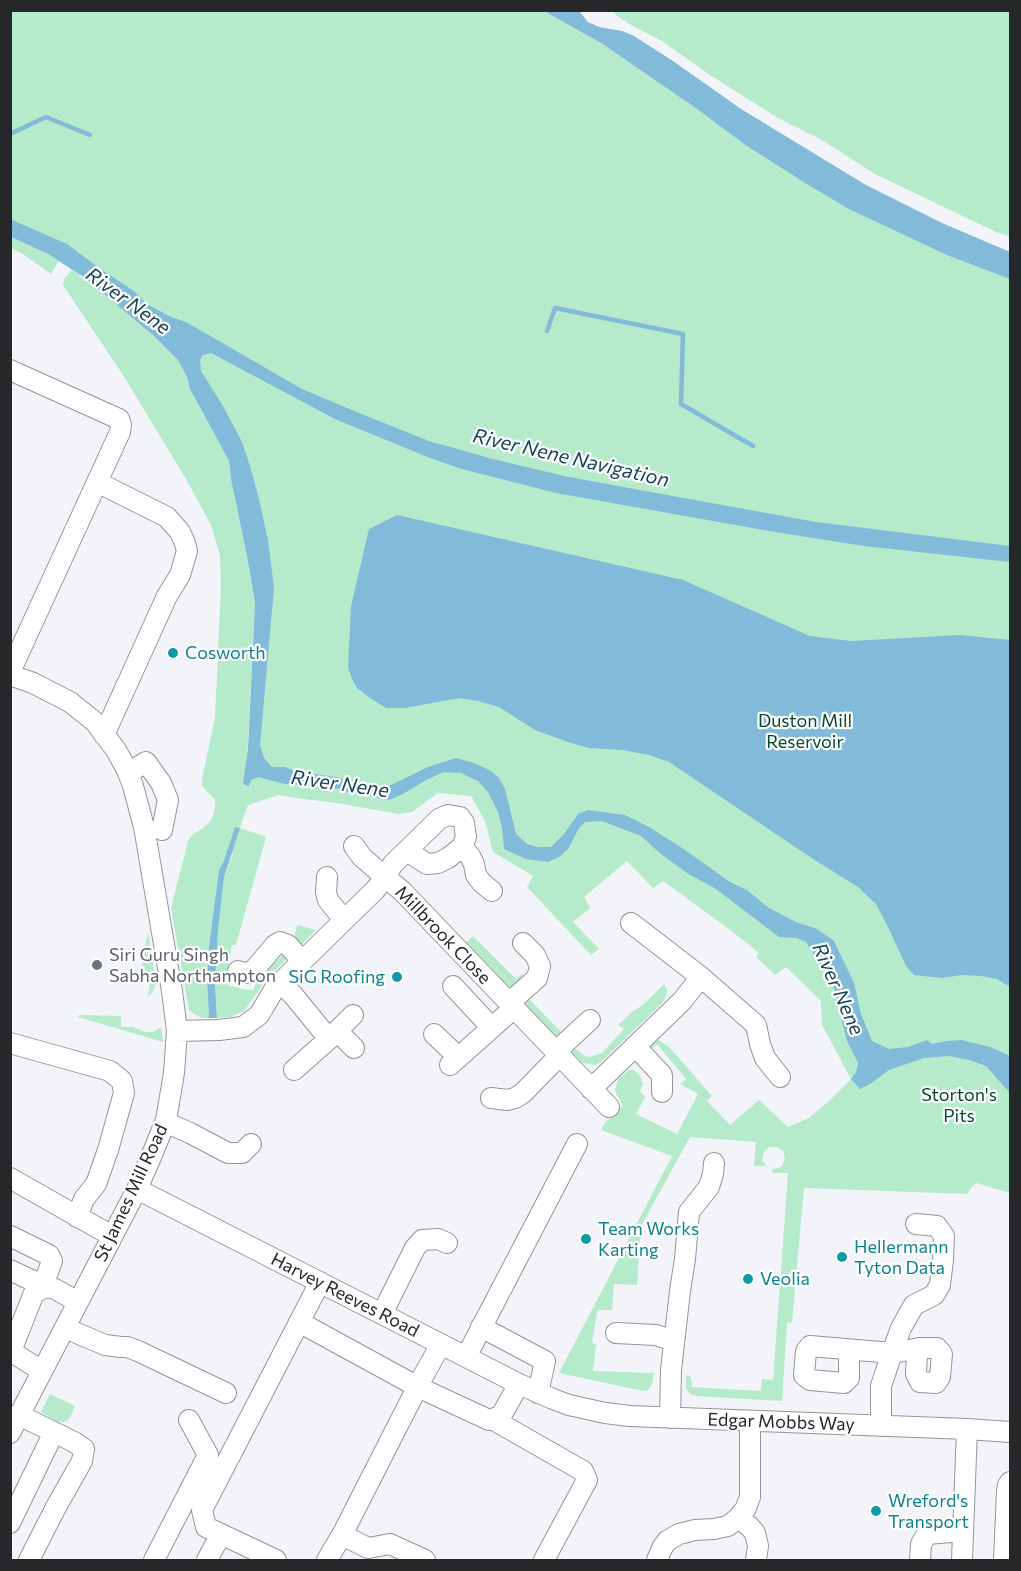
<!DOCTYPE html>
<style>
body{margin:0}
#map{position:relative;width:1021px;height:1571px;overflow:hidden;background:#f2f4fa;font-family:Commissioner,sans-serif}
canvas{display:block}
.frame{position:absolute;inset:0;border:12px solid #262729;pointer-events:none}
</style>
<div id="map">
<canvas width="1021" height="1571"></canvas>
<div class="frame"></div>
</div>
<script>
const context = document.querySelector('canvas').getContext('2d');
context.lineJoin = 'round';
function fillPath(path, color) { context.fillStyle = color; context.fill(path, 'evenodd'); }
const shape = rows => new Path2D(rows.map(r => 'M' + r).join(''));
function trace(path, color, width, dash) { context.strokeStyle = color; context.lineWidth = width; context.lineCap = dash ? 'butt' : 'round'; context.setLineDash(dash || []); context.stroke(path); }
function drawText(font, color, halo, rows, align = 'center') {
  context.font = font + ' Commissioner,sans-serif'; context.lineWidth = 4.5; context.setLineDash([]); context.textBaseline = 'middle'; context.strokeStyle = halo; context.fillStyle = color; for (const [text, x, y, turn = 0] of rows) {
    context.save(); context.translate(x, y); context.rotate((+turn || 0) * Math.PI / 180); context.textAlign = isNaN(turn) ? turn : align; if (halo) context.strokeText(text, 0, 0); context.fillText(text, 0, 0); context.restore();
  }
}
const green = shape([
 [10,11,544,11,601,43,697,109,744,144,1010,267,1010,1193,976,1183,969,1190,968,1194,804,1188,792,1322,787,1323,782,1401,696,1396,690,1394,686,1389,686,1375,691,1377,692,1387,761,1391,762,1379,773,1380,788,1173,773,1173,772,1169,779,1168,782,1166,785,1158,783,1151,777,1147,769,1147,764,1152,762,1160,766,1166,754,1166,756,1142,690,1137,641,1226,637,1285,614,1284,612,1310,599,1310,597,1312,592,1343,596,1344,593,1371,654,1373,652,1384,648,1390,643,1391,559,1373,672,1156,601,1130,605,1123,623,1106,615,1091,618,1079,629,1070,634,1070,640,1075,643,1084,640,1091,645,1097,636,1114,677,1134,698,1094,680,1084,686,1079,657,1044,651,1050,647,1047,656,1038,670,1048,712,1096,707,1101,730,1125,759,1100,788,1127,809,1118,829,1101,851,1079,822,1025,821,1001,786,967,775,975,773,973,756,957,759,953,729,929,663,881,653,888,627,861,584,897,590,908,573,922,599,949,591,955,527,887,533,876,493,852,485,821,471,796,438,793,412,812,398,814,337,803,295,798,278,795,248,805,240,828,266,837,236,945,232,945,226,983,230,986,248,990,253,990,259,977,269,967,284,954,290,956,268,977,244,1011,230,1017,217,1018,215,985,218,931,224,877,233,853,224,862,219,870,209,946,207,981,209,1018,202,1018,194,1014,189,1010,171,908,188,841,192,835,203,828,212,819,215,808,215,800,202,786,202,779,215,717,221,586,220,556,211,525,186,479,123,375,63,285,64,279,72,270,125,310,153,335,178,360,187,377,190,389,229,461,231,479,247,556,255,602,247,758,264,602,245,484,179,339,11,223],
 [613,11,1010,11,1010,237,996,232,875,174,822,140,778,118,710,75,662,41,631,25,616,15],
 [11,237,48,254,59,261,51,274,23,254,11,248],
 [297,925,316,930,299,947,294,939],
 [148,932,156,984,152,993,148,997,150,981,139,979],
 [473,936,516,979,522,974,524,976,514,987,510,988,466,943],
 [664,984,667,990,666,995,663,1002,601,1062,595,1065,583,1063,570,1051,574,1048,585,1056,589,1057,602,1053,624,1029,618,1025,633,1011,643,1005],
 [527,997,562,1033,556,1038,522,1001],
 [79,1015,121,1016,121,1027,133,1027,146,1032,153,1032,161,1027,163,1042,78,1017],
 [50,1394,75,1406,70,1418,64,1422,56,1421,41,1412]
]);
const water = shape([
 [544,11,579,11,588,22,599,27,622,31,634,36,673,61,741,109,866,185,942,223,1010,252,1010,279,947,255,849,209,805,183,744,144,697,109,601,43],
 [10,219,67,244,95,265,135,292,147,304,171,317,186,322,302,389,364,415,429,441,493,459,564,476,645,491,816,522,1010,546,1010,562,864,546,775,532,556,493,462,469,430,458,335,419,211,353,203,355,200,360,201,371,223,406,242,442,250,466,259,499,268,540,274,588,260,745,264,758,272,767,285,767,297,772,336,777,367,787,389,786,428,767,456,758,474,763,491,771,499,778,505,789,516,834,527,844,537,847,551,847,564,834,578,814,588,810,625,815,649,827,685,850,730,882,747,890,769,908,796,922,817,929,834,941,854,983,861,1014,872,1041,889,1049,908,1047,927,1040,932,1044,946,1041,962,1040,990,1047,1010,1056,1010,1093,986,1066,969,1060,949,1056,924,1058,889,1070,870,1084,860,1089,851,1079,856,1072,858,1063,847,1041,841,1018,841,1008,832,983,806,942,796,938,779,937,716,889,687,873,661,854,641,836,602,821,585,822,579,828,568,849,559,857,548,862,526,859,504,849,502,828,498,812,488,792,478,781,461,773,444,772,426,780,403,794,389,800,351,793,330,786,285,784,258,777,251,780,249,786,243,784,248,749,255,602,247,556,231,479,229,461,190,389,187,377,178,360,153,335,85,278,48,254,11,237],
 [397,515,683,580,810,636,851,641,960,635,1010,640,1010,987,997,979,981,976,962,975,942,978,914,975,906,966,888,927,876,904,858,887,813,859,669,762,649,755,623,750,589,748,568,742,535,730,499,707,478,701,459,698,405,708,386,708,370,698,357,688,352,679,348,667,351,606,369,529],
 [235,827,240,828,224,877,218,931,215,985,217,1018,209,1018,207,981,209,946,219,870,224,861]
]);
const stream = shape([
 [10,134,46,117,90,135],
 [547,331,555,308,683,334,681,404,753,446]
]);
const minor = shape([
 [10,370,119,419,121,425,120,432,10,672],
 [97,482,167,517,180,532,185,543,187,551,180,575,167,596,104,735],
 [10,675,33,683,70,702,95,722,116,750,127,770,133,786,144,827,172,991,177,1031,174,1073,166,1120,151,1157,137,1189,10,1433],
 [128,773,146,762,161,783,168,800,162,830],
 [354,846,362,857,385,877,393,864,439,819,448,815,460,817,464,823,466,837,462,847,448,858,438,863,427,864,407,851],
 [462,847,470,856,474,864,476,875,482,883,492,891],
 [327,877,326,892,328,900,344,920],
 [631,923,701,977,756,1025,760,1044,765,1058,780,1077],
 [238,971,245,973,253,971,275,945,280,942,288,945,302,961],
 [280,982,293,995,329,1039,294,1070],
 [453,986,491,1027],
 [509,1003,537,978,540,966,535,955,523,943],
 [177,1031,219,1030,243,1027,259,1015,275,988,375,890,385,877,402,891,609,1107],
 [337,1031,354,1048],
 [434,1034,458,1057],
 [329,1039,353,1015],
 [10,1043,110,1071,122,1081,124,1093,108,1150,96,1184,84,1199,77,1217],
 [635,1046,662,1075,662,1092],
 [557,1054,565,1043,590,1020],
 [450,1065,514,1008],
 [591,1089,682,1001,701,977],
 [491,1098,507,1100,515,1098,523,1093,559,1056],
 [165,1122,190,1133,228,1153,242,1153,251,1144],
 [10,1178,112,1236],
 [137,1189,519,1384,553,1399,569,1405,605,1413,630,1416,967,1429,1010,1432],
 [10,1236,49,1255,52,1261,45,1280,46,1287],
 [10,1270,46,1287,55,1289,78,1302],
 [382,1314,415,1248,422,1240,438,1239,447,1243],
 [299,1322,418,1387,489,1420,501,1416,519,1384],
 [481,1327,545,1361,538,1393],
 [65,1328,105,1345,121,1347,127,1347,138,1351,226,1393],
 [616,1333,656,1335,674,1341],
 [847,1350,849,1355,849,1378,844,1383,810,1380,804,1375,806,1351,810,1346,892,1353,901,1328,914,1305,934,1295,940,1285,943,1260,944,1236,937,1226,916,1224],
 [466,1357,577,1144],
 [42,1371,18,1356,13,1351,13,1346,34,1293,46,1287],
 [19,1415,74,1442,84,1449,82,1461,56,1507,29,1560],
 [670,1418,671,1370,680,1291,685,1259,689,1212,709,1187,713,1174,714,1163],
 [492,1419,583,1471,587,1480,544,1560],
 [881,1426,881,1386,892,1353,920,1348,937,1348,942,1354,940,1377,936,1383,920,1382,916,1374,917,1352,920,1348],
 [738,1518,749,1526,755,1533,758,1546,756,1560],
 [10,1523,54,1432],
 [342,1535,368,1548,390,1544,425,1560],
 [154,1560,208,1455,189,1420],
 [207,1560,221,1534],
 [276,1560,206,1527,202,1510,320,1282],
 [327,1560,342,1535,422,1378,441,1344],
 [657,1560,662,1548,667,1541,679,1534,695,1530,714,1529,728,1526,738,1518,746,1508,750,1497,750,1421],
 [920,1560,921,1544,927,1534,963,1531],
 [962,1560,967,1429],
 [1004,1560,1007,1491,1008,1485,1010,1482]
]);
const markers = [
 [173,653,6,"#0f9aa8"],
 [97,965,6,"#6b7280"],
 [397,977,6,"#0f9aa8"],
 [586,1239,6,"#0f9aa8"],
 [842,1257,6,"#0f9aa8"],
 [748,1279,6,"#0f9aa8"],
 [876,1511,6,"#0f9aa8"]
];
const cultureNames = [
 ["Cosworth",185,653],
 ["SiG Roofing",385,977,"right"],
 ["Team Works",598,1229],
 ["Karting",598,1250],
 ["Hellermann",854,1247],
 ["Tyton Data",854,1268],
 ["Veolia",760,1279],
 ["Wreford's",888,1501],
 ["Transport",888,1522]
];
const parkNames = [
 ["Duston Mill",805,721],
 ["Reservoir",805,742],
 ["Storton's",959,1095],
 ["Pits",959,1116]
];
const streetNames = [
 ["Millbrook Close",443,935,46],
 ["St James Mill Road",131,1193,-65],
 ["Harvey Reeves Road",345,1295,27],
 ["Edgar Mobbs Way",781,1422,2]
];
const worshipNames = [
 ["Siri Guru Singh",109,955],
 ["Sabha Northampton",109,976]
];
const waterNames = [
 ["River Nene",128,301,36],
 ["River Nene Navigation",571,458,13],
 ["River Nene",340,784,8],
 ["River Nene",838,989,66]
];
fillPath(green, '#b5ebca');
fillPath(water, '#82bada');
trace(stream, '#82bada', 4.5);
trace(minor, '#94959b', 22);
trace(minor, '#fff', 20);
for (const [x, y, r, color] of markers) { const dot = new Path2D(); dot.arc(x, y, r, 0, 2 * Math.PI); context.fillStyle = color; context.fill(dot); trace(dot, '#fff', 2); }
drawText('18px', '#0d838f', '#fff', cultureNames, 'left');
drawText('18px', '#044b2c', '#fff', parkNames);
drawText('18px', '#262729', '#fff', streetNames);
drawText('18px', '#5b616d', '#fff', worshipNames, 'left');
drawText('italic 20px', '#17455b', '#fff', waterNames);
</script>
